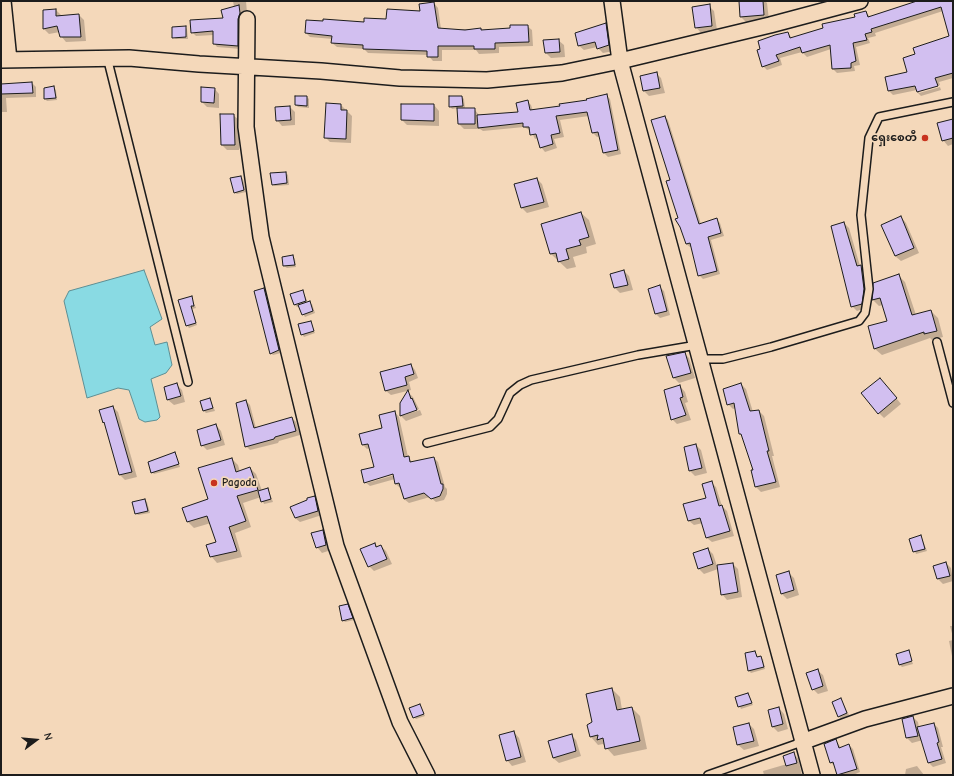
<!DOCTYPE html>
<meta charset="utf-8">
<style>
body{margin:0}
#map{position:relative;width:954px;height:776px;overflow:hidden;background:#f4d8ba;font-family:"Comic Neue",sans-serif}
canvas{display:block}
.frame{position:absolute;inset:0;border:2px solid #1c1c1c;pointer-events:none}
.north{position:absolute;left:16px;top:720px;width:40px;height:40px;-webkit-text-stroke:3px #f4d8ba;paint-order:stroke;rotate:74deg;font-size:11px;font-weight:700;line-height:16px;text-align:center;color:#1c1c1c}
.north::after{content:'';display:block;margin:auto;width:14px;height:18px;background:#1c1c1c;clip-path:polygon(50% 0,100% 100%,50% 72%,0 100%)}
</style>
<div id="map">
<canvas width="954" height="776"></canvas>
<div class="frame"></div>
<div class="north">N</div>
</div>
<script>
const context = document.querySelector('canvas').getContext('2d');
context.lineJoin = 'round';
function fillPath(path, color) { context.fillStyle = color; context.fill(path, 'evenodd'); }
const shape = rows => new Path2D(rows.map(r => 'M' + r).join(''));
function trace(path, color, width, dash) { context.strokeStyle = color; context.lineWidth = width; context.lineCap = dash ? 'butt' : 'round'; context.setLineDash(dash || []); context.stroke(path); }
function drawText(font, color, halo, rows, align = 'center') {
  context.font = font + ' "Comic Neue","Noto Sans Myanmar",sans-serif'; context.lineWidth = 3.5; context.setLineDash([]); context.textBaseline = 'middle'; context.strokeStyle = halo; context.fillStyle = color; for (const [text, x, y, turn = 0] of rows) {
    context.save(); context.translate(x, y); context.rotate((+turn || 0) * Math.PI / 180); context.textAlign = isNaN(turn) ? turn : align; if (halo) context.strokeText(text, 0, 0); context.fillText(text, 0, 0); context.restore();
  }
}
const water = shape([
 [144,270,162,319,150,327,155,345,167,342,172,365,166,373,151,379,160,417,157,420,145,422,139,419,129,390,118,388,87,398,64,301,69,291,144,270]
]);
const shadow = shape([
 [233,1,246,1,247,13,241,49,217,47,214,43,214,35,196,36,192,32,224,19,234,7],
 [740,1,765,1,767,3,769,20,746,22,741,17],
 [923,1,953,1,953,78,939,82,940,85,919,91,919,93,940,87,941,90,921,96,917,92,917,90,893,95,889,91,908,73,917,55,951,37,943,11,875,33,876,36,868,38,870,43,856,47,860,65,854,66,855,71,837,73,833,69,831,49,807,57,802,52,780,58,782,65,767,70,763,66,788,33,792,38,856,17,866,12,870,17],
 [434,3,438,8,441,29,481,29,483,31,511,29,527,26,532,30,533,46,499,47,499,53,479,54,476,50,442,50,442,61,433,61,428,55,368,53,364,49,337,47,332,43,333,39,310,37,306,33,387,20,421,12],
 [709,6,714,11,717,30,701,33,696,27],
 [56,10,62,16,79,15,84,20,86,41,66,42,61,36,60,32,49,34,44,29,44,11],
 [606,25,611,30,614,51,603,53,597,47,584,50,578,45],
 [185,27,187,29,188,39,176,39,173,37],
 [558,40,564,45,565,57,551,58,546,53],
 [656,73,661,78,665,93,649,96,644,91],
 [32,83,36,87,36,97,6,98,7,112,1,112,1,85],
 [54,88,56,90,57,100,47,101,45,99],
 [214,88,219,94,219,108,207,107,202,102],
 [606,95,610,99,621,154,608,157,604,153,600,136,597,137,593,133,589,116,560,120,564,137,554,139,557,148,545,152,541,147,538,138,535,139,531,131,524,127,483,131,480,129,464,129,459,124,458,108,452,109,450,106,462,97,464,99,465,109,474,109,480,116,519,113,527,101,531,105,533,111,588,101],
 [307,97,309,99,309,108,298,107,296,105],
 [341,105,352,116,351,143,330,142,325,137],
 [434,105,439,111,439,126,407,125,402,120],
 [290,107,295,112,295,125,282,126,277,120],
 [233,115,239,120,239,150,227,150,222,145],
 [665,117,668,120,701,224,716,219,720,223,724,236,711,240,720,274,703,279,699,275,692,246,690,247,686,244,671,181],
 [953,120,953,144,948,146,943,140],
 [286,173,288,175,289,185,275,186,272,184],
 [241,177,243,179,246,192,237,194,234,192],
 [537,179,542,184,549,207,527,213,522,208],
 [581,213,589,220,596,244,586,247,587,253,573,257,576,267,567,269,551,254,542,225],
 [901,217,906,223,919,253,901,261,895,256,883,225],
 [844,223,849,228,860,266,865,271,866,308,857,311,852,306],
 [293,256,295,259,296,267,287,268,284,266,283,258],
 [624,271,629,276,633,290,620,293,615,288,611,274],
 [899,276,905,282,916,315,931,311,938,318,943,337,932,340,930,338,882,355,875,349,869,327,888,321,883,305,879,306,873,300,874,283],
 [659,286,664,291,670,315,660,318,656,314],
 [263,289,266,291,281,353,273,355,271,353],
 [303,291,308,303,312,304,315,313,305,317,299,306,297,307,294,304],
 [191,297,196,308,192,309,197,325,189,328,187,325],
 [310,322,315,333,304,337,302,334],
 [684,353,689,358,695,378,679,383,674,378,668,357],
 [411,365,415,370,418,378,409,382,411,390,391,395,386,391,381,373],
 [741,384,746,389,753,412,759,411,764,416,774,456,772,456,780,487,761,492,756,487,752,471,754,471,743,436,740,433,736,408,733,409,728,404],
 [885,384,901,404,884,418,879,413],
 [177,385,182,390,185,402,174,405,168,400,165,388],
 [680,386,685,392,688,402,685,403,691,420,677,424,672,419],
 [408,392,413,397,419,409,404,413,404,415,420,410,422,415,406,421,401,416],
 [210,399,215,411,206,413,204,411],
 [246,401,250,405,256,428,292,418,296,422,300,435,279,441,278,443,250,450,246,446],
 [113,407,118,412,137,477,125,480,120,475,106,425,100,411],
 [395,412,399,417,408,457,413,463,434,458,438,462,445,487,447,489,447,494,444,500,436,502,430,497,409,503,404,499,401,489,396,484,395,479,370,486,365,482,375,468,370,448,367,449,363,445,384,429],
 [397,472,398,474,367,483,367,481],
 [216,425,221,431,225,445,207,450,202,445],
 [696,445,701,450,707,473,695,476,690,471],
 [175,453,180,467,154,474,152,472],
 [232,459,238,465,240,472,250,468,256,474,262,491,268,489,273,502,264,504,261,497,243,503,251,527,235,533,242,557,217,563,211,556,217,543,211,523,194,528,188,522,184,508,209,500],
 [711,482,716,487,722,506,727,511,734,536,712,542,707,538,703,523,694,525,689,521,707,498],
 [314,497,318,501,322,515,300,522,295,518],
 [145,500,147,502,150,513,138,515,136,513],
 [322,531,328,536,331,550,322,553,317,547],
 [921,536,927,551,916,554,910,539],
 [375,544,378,547,381,546,386,551,392,564,374,571,369,566],
 [708,549,713,554,717,566,733,564,738,569,742,597,727,600,722,594,718,569,704,574,699,569],
 [946,563,951,568,953,581,943,584,938,579,934,566],
 [789,573,794,578,799,595,787,599,782,594],
 [347,605,354,620,345,622,343,620],
 [950,626,953,626,953,637],
 [953,640,953,661,949,641],
 [908,651,913,664,902,667,900,665],
 [755,652,758,657,763,659,765,669,751,673,749,671],
 [817,670,823,675,828,691,818,694,813,689],
 [612,689,620,697,622,710,632,708,640,716,647,749,614,756,603,744,598,745,591,737,593,723],
 [748,694,753,705,741,709,736,698],
 [841,699,849,715,841,719,839,716],
 [420,705,425,716,416,719,414,717],
 [779,708,784,714,788,729,778,732,773,727,769,711],
 [913,717,918,722,919,728,934,724,938,728,943,747,941,747,946,763,933,767,929,763,923,740,912,743,907,738],
 [749,724,754,729,759,746,744,750,738,745],
 [514,732,519,738,526,762,512,766,507,760],
 [571,735,576,740,581,756,559,763,553,758],
 [836,740,841,748,849,745,853,749,860,772,853,775,838,775,835,766,831,763,825,744],
 [793,754,798,758,802,775,764,775,763,771,787,764],
 [917,766,924,775,905,775,906,769]
]);
const building = shape([
 [739,1,763,1,764,15,740,17,739,1],
 [917,1,953,1,953,73,935,78,938,86,917,92,915,86,888,91,885,77,907,72,903,58,915,54,913,48,949,36,941,7,871,29,872,32,865,34,867,40,853,43,856,61,851,63,851,68,832,69,830,45,802,53,800,47,776,55,779,61,762,67,757,50,760,49,758,41,775,35,788,32,790,38,823,28,822,24,855,17,854,14,866,11,868,17,917,1],
 [434,2,438,28,465,30,481,28,481,30,510,28,510,25,528,25,529,42,495,43,495,49,474,49,474,46,438,46,438,57,427,57,427,51,363,49,363,45,331,43,332,36,305,33,306,20,323,21,323,19,364,22,364,18,386,19,387,9,420,11,419,4,434,2],
 [710,4,712,26,695,28,692,7,710,4],
 [239,5,240,13,238,19,238,46,213,44,213,31,191,33,190,20,223,18,221,10,239,5],
 [56,9,56,16,79,14,81,37,60,37,57,26,43,29,43,10,56,9],
 [606,23,609,45,597,49,595,42,578,46,575,33,606,23],
 [186,26,186,37,172,38,172,27,186,26],
 [559,39,560,52,545,53,543,40,559,39],
 [657,72,660,88,643,91,640,76,657,72],
 [32,82,33,93,1,94,1,84,32,82],
 [54,86,56,98,44,99,44,88,54,86],
 [201,87,215,88,214,103,201,102,201,87],
 [607,94,618,150,603,153,598,132,592,133,587,112,556,116,560,133,551,135,553,144,540,148,536,134,530,135,529,127,523,127,523,123,478,128,477,115,518,112,516,103,528,100,530,110,560,106,559,104,587,100,586,99,607,94],
 [295,96,307,96,307,106,295,105,295,96],
 [449,96,462,96,463,106,449,107,449,96],
 [326,103,341,104,341,110,347,110,346,139,324,138,326,103],
 [401,104,434,104,434,121,401,120,401,104],
 [290,106,291,120,276,121,275,107,290,106],
 [457,108,475,108,475,124,458,124,457,108],
 [220,114,234,114,235,145,221,145,220,114],
 [665,116,699,224,717,218,721,233,708,237,717,271,698,276,690,243,686,244,680,227,675,219,678,218,666,181,670,180,651,120,665,116],
 [953,119,953,138,942,141,937,123,953,119],
 [286,172,287,183,272,185,270,173,286,172],
 [241,176,244,190,234,193,230,178,241,176],
 [537,178,544,202,521,208,514,184,537,178],
 [581,212,589,237,579,240,581,245,566,249,569,259,558,262,556,253,550,254,541,224,581,212],
 [901,216,914,248,895,256,881,225,901,216],
 [844,222,857,266,861,265,864,289,862,304,851,307,831,226,844,222],
 [293,255,295,265,283,266,282,257,293,255],
 [624,270,628,285,614,288,610,274,624,270],
 [899,274,912,315,931,310,937,331,924,334,924,332,874,349,868,326,887,321,880,298,872,300,873,283,899,274],
 [660,285,667,311,655,314,648,289,660,285],
 [264,288,279,350,270,354,254,291,264,288],
 [303,290,306,301,294,305,290,294,303,290],
 [192,296,194,306,191,306,196,323,186,326,178,300,192,296],
 [310,301,313,311,302,315,298,305,310,301],
 [311,321,314,331,301,335,298,324,311,321],
 [685,352,691,373,673,378,666,356,685,352],
 [411,364,414,374,405,377,407,385,385,391,380,372,411,364],
 [880,378,897,398,878,414,861,393,880,378],
 [177,383,181,396,167,400,164,387,177,383],
 [741,383,750,411,759,410,769,451,767,451,776,482,755,487,751,470,753,470,741,434,739,434,734,403,727,405,723,389,741,383],
 [680,385,683,397,680,398,686,415,671,420,664,390,680,385],
 [408,390,411,399,412,398,417,410,400,416,400,403,408,390],
 [210,398,213,408,203,411,200,401,210,398],
 [246,400,254,428,292,417,296,431,275,437,274,439,245,447,236,403,246,400],
 [113,406,132,472,119,475,104,422,103,423,99,410,113,406],
 [395,411,404,457,409,456,410,462,434,457,441,484,443,484,443,489,440,496,431,499,424,493,404,499,399,483,395,484,393,474,364,483,361,470,374,467,368,444,362,445,359,434,382,428,379,415,395,411],
 [216,424,221,440,201,446,197,430,216,424],
 [696,444,702,468,689,471,684,447,696,444],
 [175,452,179,464,151,473,148,462,175,452],
 [232,458,236,472,250,467,258,490,237,496,246,521,229,527,237,551,210,557,206,545,216,542,207,516,187,522,182,508,208,499,198,468,232,458],
 [712,481,719,506,722,505,730,531,706,538,700,518,688,521,683,504,706,498,702,484,712,481],
 [268,488,271,499,261,502,258,491,268,488],
 [315,496,318,511,295,518,290,507,307,500,307,498,315,496],
 [145,499,148,511,135,514,132,502,145,499],
 [323,530,326,545,316,548,311,533,323,530],
 [921,535,925,549,913,552,909,539,921,535],
 [375,543,376,547,381,545,387,559,368,567,360,549,375,543],
 [708,548,713,564,698,569,693,553,708,548],
 [946,562,950,576,937,579,933,566,946,562],
 [733,563,738,592,721,595,717,565,733,563],
 [789,571,794,590,781,594,776,575,789,571],
 [348,604,353,618,342,621,339,606,348,604],
 [909,650,912,661,899,665,896,654,909,650],
 [755,651,757,657,761,656,764,667,748,671,745,653,755,651],
 [818,669,823,686,812,690,806,673,818,669],
 [612,688,617,710,632,707,640,741,605,749,603,738,597,740,598,735,590,737,587,725,592,722,586,694,612,688],
 [748,693,752,703,738,707,735,697,748,693],
 [841,698,847,713,838,717,832,702,841,698],
 [420,704,424,714,413,718,409,708,420,704],
 [779,707,783,724,772,727,768,710,779,707],
 [913,716,918,736,906,738,902,719,913,716],
 [749,723,754,741,737,745,733,727,749,723],
 [934,723,939,742,937,743,942,759,928,763,917,727,934,723],
 [514,731,521,757,506,761,499,735,514,731],
 [572,734,576,751,553,758,548,741,572,734],
 [836,739,839,748,849,744,857,769,837,775,833,762,830,763,824,744,836,739],
 [794,752,797,763,786,766,783,756,794,752]
]);
const service = shape([
 [107,57,188,382],
 [937,342,953,403],
 [701,359,723,359,771,347,859,321,865,313,869,289,861,215,869,138,879,117,953,102],
 [427,443,490,427,498,419,510,393,520,385,531,380,638,355,697,345],
 [708,775,802,742]
]);
const minor = shape([
 [3,1,9,60],
 [612,1,620,61,812,775],
 [247,19,246,127,261,237,336,546,400,722,427,775],
 [1,60,129,58,199,64,321,71,400,78,487,80,562,73,620,61,770,25,860,1],
 [802,742,865,719,953,696]
]);
const markers = [
 [925,138,4,"#c8321e"],
 [214,483,4,"#c8321e"]
];
const poiNames = [
 ["ရှေးစေတီ",917,138],
 ["Pagoda",222,483,"left"]
];
fillPath(water, '#89dae3');
trace(water, '#5d8e93', 1);
fillPath(shadow, '#0003');
fillPath(building, '#d2bff0');
trace(building, '#1c1c1c', 1);
trace(service, '#1c1c1c', 10);
trace(minor, '#1c1c1c', 18);
trace(service, '#f4d8ba', 7);
trace(minor, '#f4d8ba', 15);
for (const [x, y, r, color] of markers) { const dot = new Path2D(); dot.arc(x, y, r, 0, 2 * Math.PI); context.fillStyle = color; context.fill(dot); trace(dot, '#f4d8ba', 1.5); }
drawText('bold 11px', '#1c1c1c', '#f4d8ba', poiNames, 'right');
</script>
